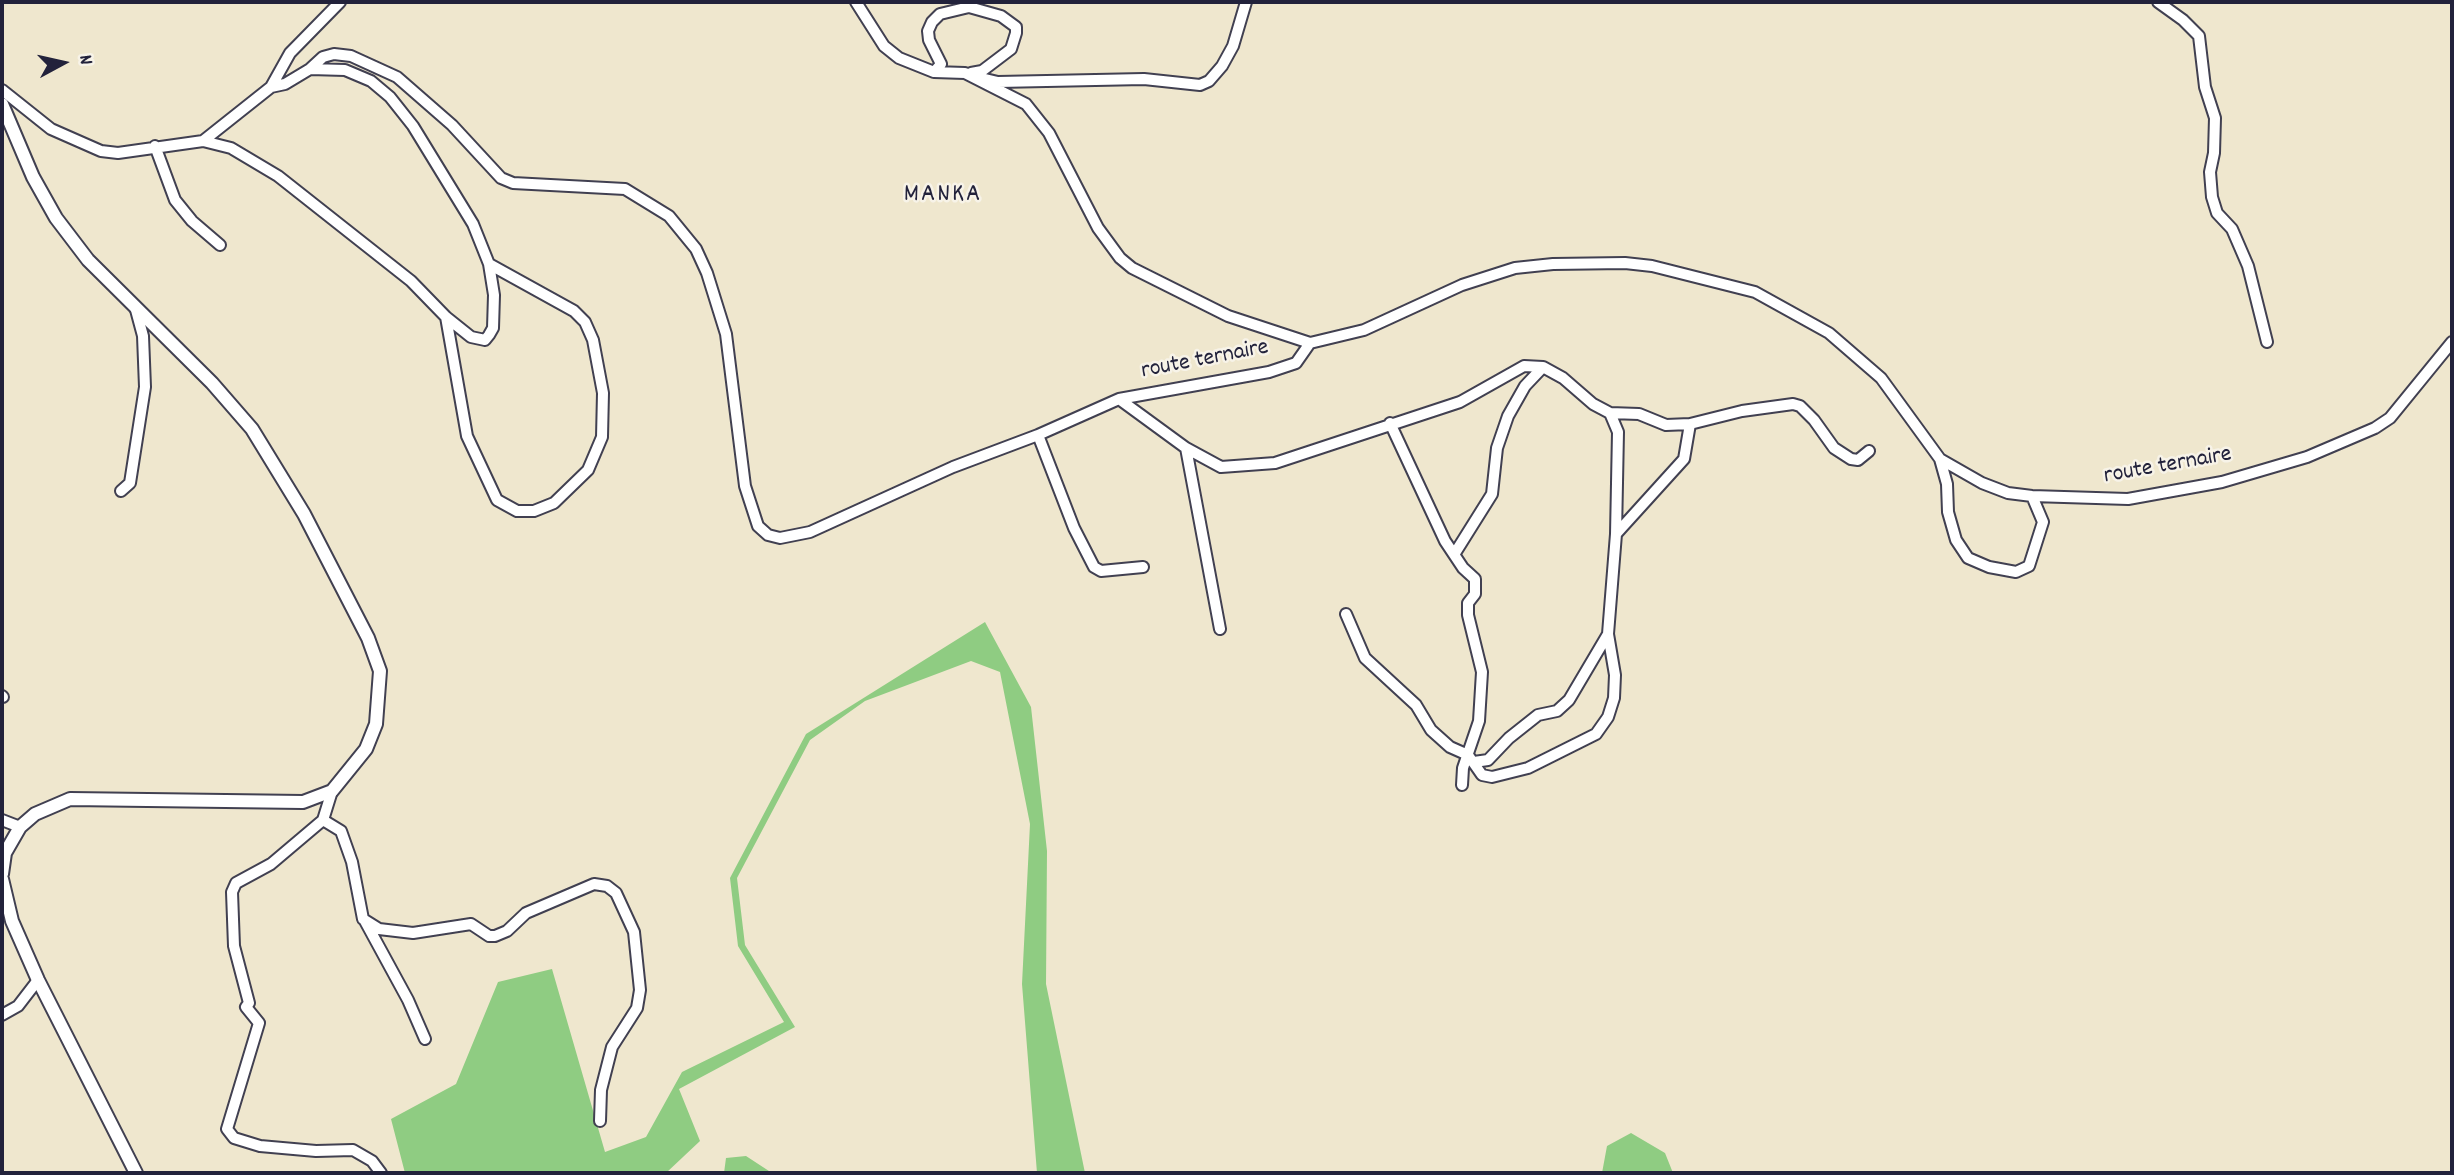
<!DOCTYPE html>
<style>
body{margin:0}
#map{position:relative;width:2454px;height:1175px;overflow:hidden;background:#efe7ce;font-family:Dekko,sans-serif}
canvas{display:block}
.frame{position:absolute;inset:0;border:4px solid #22223b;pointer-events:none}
.north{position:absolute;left:28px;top:28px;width:70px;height:70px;-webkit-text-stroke:5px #f7f3e8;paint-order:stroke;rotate:82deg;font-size:19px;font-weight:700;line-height:28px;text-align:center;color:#22223b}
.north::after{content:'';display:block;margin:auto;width:24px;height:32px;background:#22223b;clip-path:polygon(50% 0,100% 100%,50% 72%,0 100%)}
</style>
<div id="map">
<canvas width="2454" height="1175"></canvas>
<div class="frame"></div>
<div class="north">N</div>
</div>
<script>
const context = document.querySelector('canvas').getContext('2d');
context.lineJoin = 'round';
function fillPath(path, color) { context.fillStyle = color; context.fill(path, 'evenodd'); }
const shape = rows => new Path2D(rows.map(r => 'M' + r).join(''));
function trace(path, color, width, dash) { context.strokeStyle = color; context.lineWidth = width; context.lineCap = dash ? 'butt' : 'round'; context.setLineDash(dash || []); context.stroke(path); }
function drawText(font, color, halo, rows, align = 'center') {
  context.font = font + ' Dekko,sans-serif'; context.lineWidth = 5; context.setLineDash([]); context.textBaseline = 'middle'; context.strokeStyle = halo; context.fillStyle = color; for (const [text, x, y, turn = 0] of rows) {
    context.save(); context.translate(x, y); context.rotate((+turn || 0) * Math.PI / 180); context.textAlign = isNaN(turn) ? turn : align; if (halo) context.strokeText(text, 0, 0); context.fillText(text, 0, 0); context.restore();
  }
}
const green = shape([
 [985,622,1031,707,1047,851,1046,984,1085,1173,1037,1173,1022,984,1030,824,1000,672,971,661,865,701,810,740,737,878,745,945,795,1027,679,1089,700,1141,666,1173,405,1173,391,1119,456,1084,498,982,552,969,605,1152,646,1137,682,1072,784,1022,738,946,730,878,806,734],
 [1631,1133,1665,1153,1673,1173,1602,1173,1607,1146],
 [746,1156,772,1173,724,1173,726,1158]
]);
const minor = shape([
 [856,2,884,46,899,58,934,72,965,73,1026,104,1049,133,1098,228,1120,258,1132,268,1228,316,1310,343],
 [2158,2,2183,20,2199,36,2205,87,2215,118,2214,153,2210,172,2212,197,2217,213,2232,229,2248,266,2267,342],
 [310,69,323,57,334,54,351,56,397,77,452,125,501,178,513,183,625,189,669,216,696,249,707,273,726,334,745,486,758,526,768,535,780,538,810,532,953,467,1038,435,1119,399,1269,372,1296,363,1310,343,1364,330,1462,285,1515,268,1553,264,1625,263,1652,266,1755,292,1829,333,1881,378,1940,459,1982,483,2008,493,2032,496,2128,499,2222,482,2307,457,2375,428,2390,418,2452,342],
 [934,72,941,64,929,40,928,31,932,22,940,14,969,7,1001,16,1016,27,1016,33,1011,49,982,71,971,73],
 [981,78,998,82,1144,79,1200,85,1209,81,1222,66,1233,46,1246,2],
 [271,87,290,53,340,2],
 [2,90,51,129,101,151,118,153,203,141,271,87,285,84,310,69,345,70,371,81,390,97,413,126,473,224,489,264,494,295,493,328,489,335,485,340,471,337,446,317,411,281,278,176,231,148,203,141],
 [155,146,175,200,192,221,220,245],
 [446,317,467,436,497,500,517,511,534,511,554,503,588,470,602,437,603,393,593,340,585,322,574,311,489,264],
 [1119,399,1186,448,1221,467,1275,463,1460,402,1524,366,1543,367,1563,378,1593,404,1610,413,1618,432,1616,534,1608,634,1615,675,1614,698,1608,717,1596,734,1528,768,1492,777,1482,775,1468,755,1450,747,1431,730,1416,705,1365,658,1346,614],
 [1610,413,1639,414,1666,425,1690,424],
 [1390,423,1445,541,1463,568,1475,579,1475,594,1468,603,1468,615,1482,672,1479,721,1463,768,1462,785],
 [1038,435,1074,528,1094,567,1101,571,1143,567],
 [1186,448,1220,629],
 [1940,459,1947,484,1948,512,1956,540,1968,558,1989,567,2016,572,2029,566,2043,522,2032,496],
 [121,491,130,483,145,387,143,336,136,310],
 [1616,534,1684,459,1690,424,1742,411,1793,404,1800,406,1814,420,1834,448,1851,459,1858,460,1869,451],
 [1455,553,1492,494,1497,448,1508,416,1525,386,1543,367],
 [2,696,3,697],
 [1474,762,1488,760,1509,738,1538,715,1557,711,1569,700,1608,634],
 [332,791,323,820,271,864,236,883,232,892,234,946,249,1003,246,1007,259,1023,227,1129,234,1138,260,1146,316,1151,353,1150,372,1161,381,1173],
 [2,820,20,827],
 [323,820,341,831,352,862,363,919,379,929,413,933,471,924,489,936,495,936,507,931,526,913,594,884,607,886,616,893,634,932,640,990,637,1008,612,1047,601,1090,600,1121],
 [365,921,408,1000,425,1039],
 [2,1015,18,1006,38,980]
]);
const major = shape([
 [2,104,33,177,56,218,88,260,212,383,252,429,304,514,368,638,380,671,376,724,366,749,332,791,303,802,70,799,35,814,20,827,5,853,2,874],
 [2,879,12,921,38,980,136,1173]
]);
const streetNames = [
 ["route ternaire",1205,361,-11],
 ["route ternaire",2168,467,-10]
];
const neighbourhoodNames = [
 ["MANKA",943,196]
];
fillPath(green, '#8fcc82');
trace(minor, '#414051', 14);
trace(major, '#414051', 16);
trace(minor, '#fff', 10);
trace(major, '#fff', 12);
drawText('24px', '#22223b', '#f7f3e8', streetNames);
context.letterSpacing = '2px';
drawText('26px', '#22223b', '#f7f3e8', neighbourhoodNames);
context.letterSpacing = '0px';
</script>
